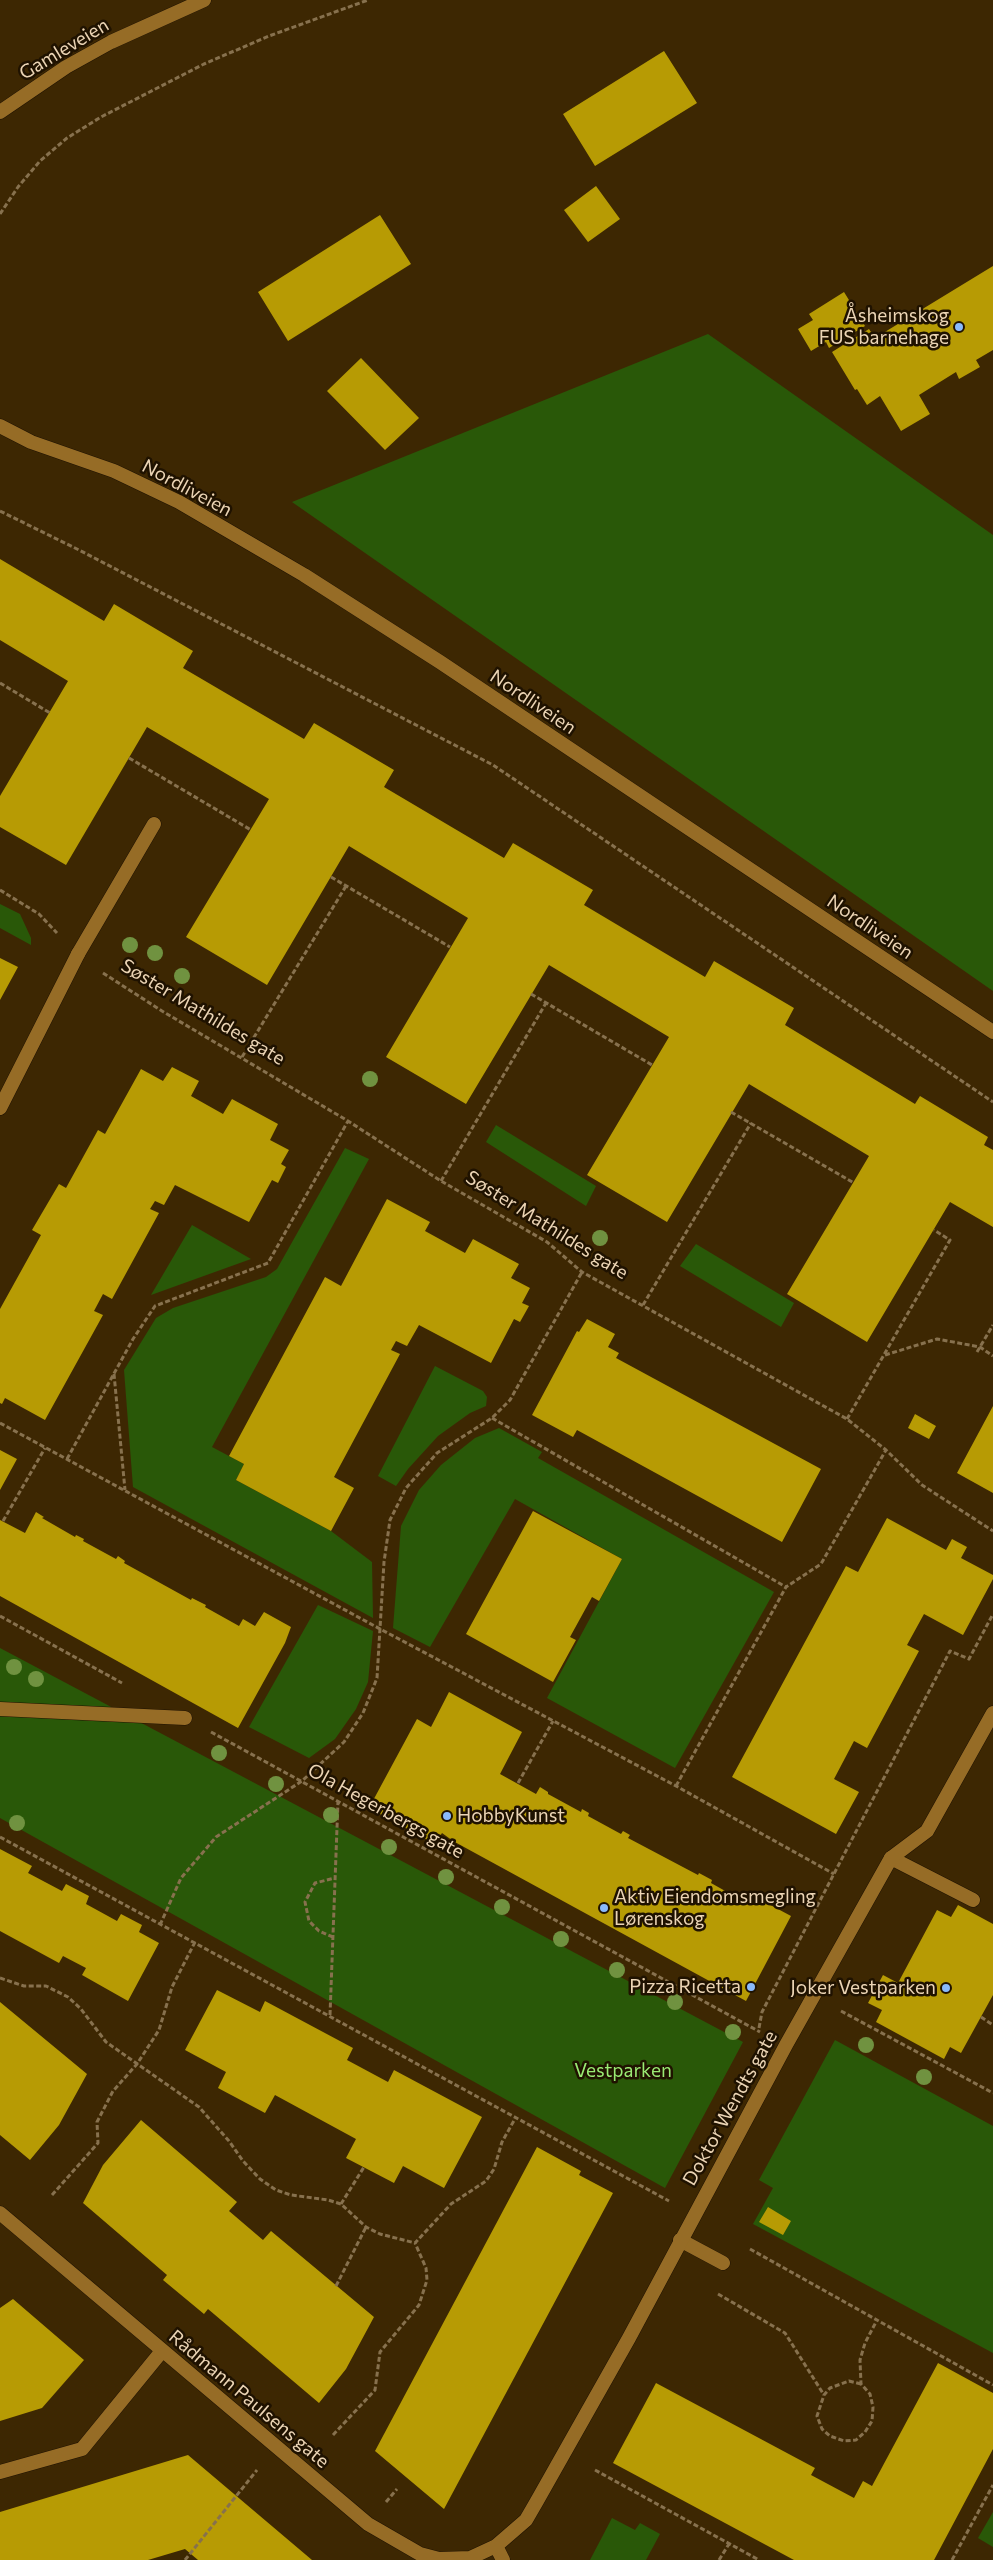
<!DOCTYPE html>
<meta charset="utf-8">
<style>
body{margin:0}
canvas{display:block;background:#3d2702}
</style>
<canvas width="993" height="2560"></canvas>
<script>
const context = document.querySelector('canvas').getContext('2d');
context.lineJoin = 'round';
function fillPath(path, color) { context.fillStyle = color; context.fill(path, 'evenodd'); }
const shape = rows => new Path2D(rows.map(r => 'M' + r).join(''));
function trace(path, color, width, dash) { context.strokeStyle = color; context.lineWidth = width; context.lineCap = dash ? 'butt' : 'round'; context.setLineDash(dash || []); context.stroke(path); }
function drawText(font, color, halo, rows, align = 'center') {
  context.font = font + ' Commissioner,sans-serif'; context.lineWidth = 5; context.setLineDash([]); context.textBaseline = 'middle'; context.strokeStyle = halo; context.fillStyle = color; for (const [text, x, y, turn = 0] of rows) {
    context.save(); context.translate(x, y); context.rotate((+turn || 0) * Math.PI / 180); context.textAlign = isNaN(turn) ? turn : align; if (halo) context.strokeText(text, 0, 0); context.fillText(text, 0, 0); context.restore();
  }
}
const green = shape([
 [708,334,993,535,993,991,292,502],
 [0,904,20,914,31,938,31,945,0,928],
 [496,1125,596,1186,586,1206,486,1142],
 [345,1148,369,1159,212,1447,244,1464,236,1480,331,1531,372,1562,373,1618,133,1487,124,1370,156,1318,173,1308,266,1277,277,1269],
 [192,1225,251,1259,151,1295],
 [696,1244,794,1303,781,1327,680,1266],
 [435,1366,483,1391,487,1397,486,1406,470,1413,438,1436,408,1469,396,1486,378,1476],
 [499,1428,542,1452,538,1458,774,1592,675,1768,547,1698,622,1559,515,1499,430,1647,393,1628,401,1526,419,1490,441,1465,475,1438],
 [318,1605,373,1631,368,1682,356,1709,335,1739,309,1758,249,1727],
 [0,1648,743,2042,665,2188,0,1818],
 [835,2040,993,2126,993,2353,753,2224,773,2188,759,2180],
 [993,2512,993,2547,978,2538],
 [612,2518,635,2530,640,2523,660,2534,646,2560,590,2560]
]);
const building = shape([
 [664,51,697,103,595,166,563,114],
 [596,186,620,219,588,242,564,210],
 [380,215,411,264,288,341,258,292],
 [993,266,993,350,976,360,980,367,959,379,956,372,919,395,930,414,901,431,880,396,867,405,857,389,855,390,832,352,869,329,875,338],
 [844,292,865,326,829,348,826,342,811,351,798,329,813,320,809,314],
 [361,358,419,418,385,450,327,391],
 [0,559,104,621,114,604,193,651,183,668,304,739,314,723,394,770,384,787,504,858,513,843,593,890,584,905,705,977,714,961,794,1008,785,1025,915,1104,920,1096,988,1137,984,1145,993,1150,993,1227,950,1202,867,1342,787,1294,869,1156,749,1084,667,1222,587,1175,669,1037,549,965,466,1104,386,1057,468,918,349,846,267,985,186,937,269,799,147,727,66,865,0,827,0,796,68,681,0,640],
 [0,958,18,967,0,1000],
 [172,1067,199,1081,191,1096,223,1114,232,1099,278,1124,270,1140,289,1150,281,1164,286,1167,278,1183,272,1180,249,1222,175,1185,164,1205,155,1201,150,1209,159,1213,112,1299,103,1294,94,1311,103,1315,45,1420,5,1398,2,1404,0,1403,0,1309,41,1235,32,1230,59,1184,66,1188,98,1130,105,1134,141,1069,163,1081],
 [387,1199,430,1222,425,1231,465,1253,473,1239,519,1264,511,1278,530,1288,522,1303,529,1306,520,1322,514,1319,491,1363,419,1325,407,1346,396,1341,391,1350,400,1354,334,1477,354,1488,331,1531,236,1480,244,1464,229,1456,325,1277,341,1286],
 [587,1319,615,1334,608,1347,619,1353,616,1358,821,1469,782,1542,577,1430,573,1437,532,1415,577,1331,579,1332],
 [993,1406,993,1493,957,1473],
 [915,1414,936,1426,929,1439,908,1428],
 [0,1450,17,1459,0,1490],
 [533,1511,622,1559,599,1601,592,1597,570,1637,576,1640,553,1682,466,1634],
 [36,1512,44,1517,42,1518,75,1537,76,1535,84,1539,83,1541,116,1559,118,1556,125,1561,124,1563,191,1600,192,1598,206,1605,205,1607,239,1626,243,1619,255,1626,264,1612,291,1627,285,1643,238,1728,0,1596,0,1520,25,1533],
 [887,1518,946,1550,952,1539,967,1547,961,1558,993,1575,993,1579,963,1635,924,1614,907,1645,919,1651,867,1748,854,1741,834,1779,859,1792,836,1834,732,1777,846,1566,858,1572],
 [449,1692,522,1732,500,1774,536,1794,540,1787,548,1792,548,1794,581,1812,582,1809,589,1813,588,1816,621,1834,623,1831,630,1835,628,1838,698,1875,699,1873,712,1880,711,1883,743,1901,748,1893,791,1916,746,2001,453,1841,442,1833,435,1844,369,1808,417,1719,431,1727],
 [0,1849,32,1866,28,1873,62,1891,66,1884,89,1896,86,1904,117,1921,121,1914,142,1925,139,1932,159,1943,128,2001,82,1975,86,1968,63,1956,59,1963,0,1931],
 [958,1905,993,1924,993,1995,961,2053,950,2047,944,2059,876,2022,882,2010,868,2003,883,1975,898,1983,937,1910,951,1917],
 [217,1990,260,2012,265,2001,353,2048,347,2060,388,2082,394,2070,482,2117,444,2188,403,2166,394,2183,346,2158,356,2139,275,2095,265,2113,218,2088,226,2072,185,2050],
 [0,2002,87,2074,59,2125,30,2160,0,2135],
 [141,2120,237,2202,229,2211,263,2240,271,2231,374,2317,346,2369,319,2403,208,2309,204,2314,163,2280,167,2275,83,2203,103,2165],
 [537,2147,581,2171,579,2175,613,2193,444,2509,375,2451],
 [768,2207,791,2221,783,2235,759,2222],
 [13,2299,84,2360,42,2408,0,2421,0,2308],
 [938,2363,993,2393,993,2449,934,2560,794,2560,613,2463,656,2383,815,2468,811,2475,854,2498,863,2481,872,2486],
 [188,2455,312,2560,198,2560,185,2549,148,2560,0,2560,0,2512]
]);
const path = shape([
 [0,214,18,187,40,161,67,138,101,117,204,64,269,36,368,0],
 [0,511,79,550,493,765,993,1102],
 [0,683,50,713],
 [129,758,251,830],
 [331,877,450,947],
 [0,890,39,914,57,933],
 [103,973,162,1011,348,1121,441,1181,547,1242,582,1272,847,1419,886,1450,922,1485,993,1531],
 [531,994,652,1065],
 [242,1057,346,886],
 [731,1112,854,1183],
 [441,1181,546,1003],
 [643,1305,751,1123],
 [977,1352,993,1325],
 [885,1355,937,1339,980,1347,993,1356],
 [114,1374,125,1490],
 [492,1418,786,1587],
 [847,1419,950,1240,934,1230],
 [0,1423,382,1630,676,1786,834,1874],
 [67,1459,133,1339,155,1306,268,1263,348,1121],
 [3,1521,45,1448],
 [0,1616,122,1683],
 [211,1732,760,2032],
 [518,1783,553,1721],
 [676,1786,786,1587,821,1564,886,1450],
 [0,1837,669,2201],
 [160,1925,181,1878,216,1837,302,1781,344,1742,363,1713,377,1678,384,1562,390,1520,406,1488,437,1453,492,1418,510,1400,582,1272],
 [333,1937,319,1931,309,1921,305,1902,315,1883,335,1878],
 [0,1978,24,1986,46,1986,68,1997,81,2009,106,2042,199,2107,229,2141,243,2161,260,2179,276,2190,291,2195,328,2200,341,2204,366,2227,380,2234,415,2243,451,2204,486,2181,494,2169,502,2142,516,2117],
 [841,2011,993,2093],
 [330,2015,338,1801],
 [981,2017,993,2025],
 [759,2028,762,2012,950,1651,969,1659,993,1614],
 [52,2195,98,2143,97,2122,113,2091,137,2064,159,2030,172,1987,195,1942],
 [341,2204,364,2167],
 [750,2249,993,2385],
 [336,2286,366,2227],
 [718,2294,785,2333,824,2395],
 [861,2384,849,2381,830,2388,824,2395,817,2416,822,2429,830,2436,844,2441,856,2440,865,2432,872,2421,873,2407,870,2394,861,2384,860,2360,865,2343,877,2320],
 [333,2435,375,2390,380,2352,419,2305,427,2280,426,2268,415,2243],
 [595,2470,759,2560],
 [386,2502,397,2489],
 [185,2560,257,2470],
 [719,2560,729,2544],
 [952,2560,993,2485]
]);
const service = shape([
 [78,954,154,824],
 [891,1858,973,1900],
 [680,2240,723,2263],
 [0,2472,82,2449,162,2351]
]);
const pedestrian = shape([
 [0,1709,185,1718]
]);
const minor = shape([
 [0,1108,78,954],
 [0,2213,368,2524,420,2554,439,2559,470,2558,496,2546,526,2520,537,2501,629,2338,786,2045,891,1858,927,1831,993,1713],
 [496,2546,503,2560]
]);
const secondary = shape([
 [0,112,66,67,111,42,204,0],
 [0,426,31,442,114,471,179,502,304,575,440,662,993,1032]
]);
const trees = [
 [130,945],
 [155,953],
 [182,976],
 [370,1079],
 [600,1238],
 [14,1667],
 [36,1679],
 [219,1753],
 [276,1784],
 [331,1815],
 [17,1823],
 [389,1847],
 [446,1877],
 [502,1907],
 [561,1939],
 [617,1970],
 [675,2002],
 [733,2032],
 [866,2045],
 [924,2077]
];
const markers = [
 [959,327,5,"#8abafc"],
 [447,1816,5,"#8abafc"],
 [604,1908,5,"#8abafc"],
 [751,1987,5,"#8abafc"],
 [946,1988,5,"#8abafc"]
];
const streetNames = [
 ["Gamleveien",64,49,-31],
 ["Nordliveien",187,488,28],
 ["Nordliveien",533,702,34],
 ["Nordliveien",870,927,34],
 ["Søster Mathildes gate",203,1012,31],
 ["Søster Mathildes gate",547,1225,32],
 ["Ola Hegerbergs gate",386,1811,29],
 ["Doktor Wendts gate",730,2108,-61],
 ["Rådmann Paulsens gate",249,2399,40]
];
const poiNames = [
 ["Åsheimskog",949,316],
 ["FUS barnehage",949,338],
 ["HobbyKunst",457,1816,"left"],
 ["Aktiv Eiendomsmegling",614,1897,"left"],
 ["Lørenskog",614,1919,"left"],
 ["Pizza Ricetta",741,1987],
 ["Joker Vestparken",936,1988]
];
const parkNames = [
 ["Vestparken",623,2071]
];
fillPath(green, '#295808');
fillPath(building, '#b79b04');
trace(service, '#1f1200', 15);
trace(pedestrian, '#1f1200', 15);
trace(minor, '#1f1200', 15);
trace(secondary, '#1f1200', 15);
trace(path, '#87714e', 3, [5, 2.5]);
trace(service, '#966c26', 14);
trace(pedestrian, '#966c26', 14);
trace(minor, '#966c26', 14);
trace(secondary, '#966c26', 14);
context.fillStyle = '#709240';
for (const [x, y] of trees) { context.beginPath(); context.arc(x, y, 8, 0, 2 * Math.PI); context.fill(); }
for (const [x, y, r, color] of markers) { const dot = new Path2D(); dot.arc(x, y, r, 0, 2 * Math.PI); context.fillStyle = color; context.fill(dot); trace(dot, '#1f1200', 2); }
drawText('19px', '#ebd4b4', '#1f1200', streetNames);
drawText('19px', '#ebd4b4', '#1f1200', poiNames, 'right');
drawText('19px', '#9aea73', '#1f1200', parkNames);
</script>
